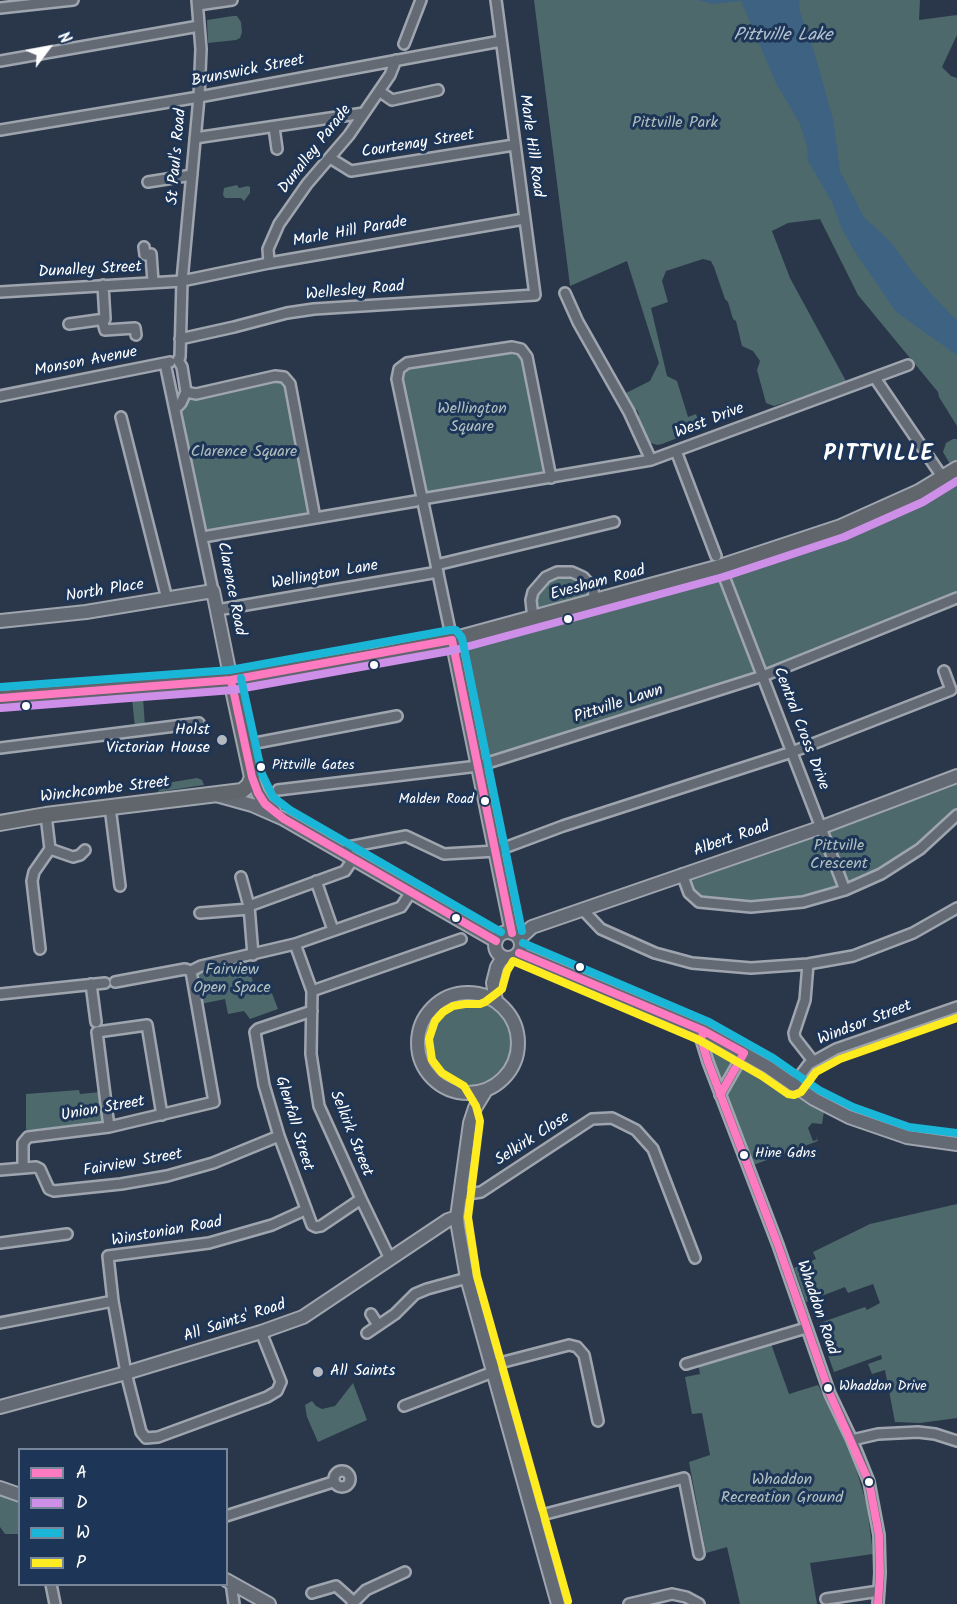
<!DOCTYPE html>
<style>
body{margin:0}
#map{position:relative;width:957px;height:1604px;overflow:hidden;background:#2a374a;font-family:Kalam,sans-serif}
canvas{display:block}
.legend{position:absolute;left:18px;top:1448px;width:210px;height:138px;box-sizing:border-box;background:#1d3557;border:2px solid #77869a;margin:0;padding:8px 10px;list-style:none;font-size:18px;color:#fff}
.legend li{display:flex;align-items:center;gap:12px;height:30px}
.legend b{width:30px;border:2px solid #77869a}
.north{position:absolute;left:18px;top:18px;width:60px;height:60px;-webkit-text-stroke:4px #1d3557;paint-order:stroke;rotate:58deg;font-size:16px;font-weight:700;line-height:24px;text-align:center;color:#fff}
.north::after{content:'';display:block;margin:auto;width:21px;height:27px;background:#fff;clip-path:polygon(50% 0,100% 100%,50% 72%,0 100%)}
</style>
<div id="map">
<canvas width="957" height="1604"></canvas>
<ul class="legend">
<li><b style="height:8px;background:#fe7ac1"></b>A</li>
<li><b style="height:8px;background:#ce8fe9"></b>D</li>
<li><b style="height:8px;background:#1ab6d8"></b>W</li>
<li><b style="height:8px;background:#feec21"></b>P</li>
</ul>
<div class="north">N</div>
</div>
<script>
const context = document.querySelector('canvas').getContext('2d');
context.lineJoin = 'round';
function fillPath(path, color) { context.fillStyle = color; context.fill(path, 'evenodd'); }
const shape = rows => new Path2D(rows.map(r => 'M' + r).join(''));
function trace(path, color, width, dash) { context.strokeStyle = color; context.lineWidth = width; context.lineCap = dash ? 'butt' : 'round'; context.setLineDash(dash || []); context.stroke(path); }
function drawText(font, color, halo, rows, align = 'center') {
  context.font = font + ' Kalam,sans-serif'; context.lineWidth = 6; context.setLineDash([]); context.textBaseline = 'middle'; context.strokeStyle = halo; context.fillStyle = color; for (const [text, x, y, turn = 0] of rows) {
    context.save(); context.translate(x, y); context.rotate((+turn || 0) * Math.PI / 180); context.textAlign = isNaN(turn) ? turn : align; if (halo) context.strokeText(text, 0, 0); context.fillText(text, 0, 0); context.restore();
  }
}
const green = shape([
 [534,0,920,0,919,20,957,15,957,35,942,67,951,76,957,78,957,426,939,397,938,392,858,295,820,219,788,223,772,231,790,278,847,383,774,406,766,403,757,370,760,361,753,351,742,346,736,321,733,319,728,302,725,299,714,267,711,261,703,259,666,271,662,281,668,302,651,308,667,376,677,381,688,417,696,414,698,420,695,431,662,444,657,445,648,442,637,420,639,414,637,410,631,409,624,394,650,381,659,363,627,261,570,286],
 [233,16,237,16,241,22,242,32,240,38,236,40,208,43,207,20],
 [237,185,239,188,248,186,250,187,250,193,244,201,241,198,225,198,223,195,224,188],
 [521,349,551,478,422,499,399,369],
 [284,377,315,518,203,537,175,409,186,392],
 [953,439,957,439,957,598,763,676,478,766,452,640,533,618,531,600,546,577,578,573,596,601,791,543,954,471,943,452,946,443],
 [143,697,145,727,135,728,132,698],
 [957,776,957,815,881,874,786,904,699,902,682,874],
 [197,778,202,780,204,785,158,792,161,784],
 [245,957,255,988,268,983,278,1009,250,1019,244,1011,228,1014,225,999,196,1005,195,968],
 '422 1043a46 46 0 1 1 92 0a46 46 0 1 1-92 0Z',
 [704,1031,825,1105,822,1124,812,1123,808,1128,813,1141,817,1140,816,1136,818,1141,748,1167,708,1062],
 [79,1090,80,1094,101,1092,104,1122,26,1130,26,1094],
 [957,1204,957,1418,920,1423,895,1422,885,1370,872,1374,868,1364,882,1359,881,1355,834,1372,817,1324,865,1307,867,1310,880,1303,873,1284,848,1293,845,1287,806,1302,794,1268,816,1259,813,1252,870,1224],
 [770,1341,789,1394,818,1385,851,1451,867,1506,873,1554,810,1563,817,1604,740,1604,727,1547,706,1553,689,1462,710,1455,702,1413,692,1414,685,1377,700,1374,698,1363],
 [353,1383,367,1420,318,1442,307,1417,305,1405,312,1401,316,1406,322,1409,335,1406],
 [0,1492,19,1495,19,1534,5,1534,0,1527]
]);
const water = shape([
 [697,0,799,0,800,12,814,51,834,123,840,171,864,217,891,242,917,278,952,316,957,319,957,355,896,312,853,249,841,227,832,202,808,161,807,147,800,124,776,83,741,1,713,4]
]);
const street = shape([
 [198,5,232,0],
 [0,8,73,0],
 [404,44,421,0],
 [0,61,199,26],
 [379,91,392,100,438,90],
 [274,127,277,149],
 [0,130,199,97,501,41],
 [195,138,364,113],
 [330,158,351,171,514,145],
 [148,182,192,175],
 [144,247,145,255,151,254,153,282],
 [269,263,268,249,279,224,307,184,349,135,390,75,396,60],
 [0,292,182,281,269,263,524,219],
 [565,293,578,322,629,412,651,460],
 [102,319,105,330,135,328,136,335],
 [69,324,105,319,103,285],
 [180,339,234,327,287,313,314,309,535,295,496,0],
 [178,360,180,357,182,281,199,97,201,49,197,0],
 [165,363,213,591],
 [875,378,943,478],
 [186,392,196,394,275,376,284,377,290,384,315,518],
 [0,396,170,362],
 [175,409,181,403,186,392,182,367,178,360],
 [121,417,167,599],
 [676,451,716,556],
 [422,499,651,460,908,365],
 [203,537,416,501],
 [436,565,614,522],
 [725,579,845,890],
 [217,610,438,572],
 [533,619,531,600,533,592,546,577,557,572,572,572,583,577,592,587,596,602],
 [452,640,397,379,399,369,407,363,512,347,521,349,527,357,551,478],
 [245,745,397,716],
 [0,748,199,723],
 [278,790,478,766,763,676,957,598],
 [110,807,120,886],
 [46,815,50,849],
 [344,854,348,847,406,836,444,854,496,851,563,826,792,752,951,690,944,671],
 [682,874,689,893,699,902,751,907,803,902,845,890,881,874,920,849,957,815],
 [241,877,249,906,253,955],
 [316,881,333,930],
 [249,906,345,871,353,859],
 [583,910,601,929,655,953,692,963,751,968,808,964,853,956,913,933,957,908],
 [200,913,249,909],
 [295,944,312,991,311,1054,319,1106,361,1199,390,1259],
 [40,949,32,881,34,872,50,849,73,857,80,855,85,850],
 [808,964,805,1000,794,1033,795,1038,813,1061],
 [115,982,185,969,191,971,201,966,295,944,401,907,411,892],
 [91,984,96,1022],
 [312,991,461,939],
 [0,994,105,983],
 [312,1011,258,1029,255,1032,264,1085,279,1136,312,1225,316,1227,321,1226,361,1199],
 [704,1031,701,1039,708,1062,778,1245,830,1394,852,1440,869,1482,879,1535,880,1573,878,1604],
 [793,1085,809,1064,836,1049,957,1007],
 [720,1095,744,1053],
 [109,1127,97,1032,147,1025,162,1115],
 [23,1167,23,1143,28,1137,109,1127,214,1102,191,971],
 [0,1170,36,1167,40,1169,49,1189,54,1191,121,1184,167,1176,213,1163,279,1136],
 [461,1195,481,1192,592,1119,612,1118,636,1130,653,1149,695,1258],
 [0,1243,67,1234],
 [371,1314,378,1325],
 [0,1323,113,1301],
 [261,1332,281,1382,277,1391,267,1397,158,1437,146,1438,141,1432,126,1373,113,1301,108,1256,209,1243,272,1225,305,1210],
 [367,1333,395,1314,415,1294,427,1289,467,1278],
 [686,1364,806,1328],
 [492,1365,569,1345,577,1347,584,1355,598,1421],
 [404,1406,493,1372],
 [852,1440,878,1434,918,1432,935,1434,957,1441],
 '334 1479a8 8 0 1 1 16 0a8 8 0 1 1-16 0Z',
 [226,1516,333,1482],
 [534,1517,684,1478,699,1554],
 [231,1582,234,1604],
 [51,1584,55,1604],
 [312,1593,336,1586,354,1602],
 [826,1599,879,1591],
 [352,1604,366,1590,405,1572],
 [629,1604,672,1594,686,1597,699,1604]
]);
const secondary = shape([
 [0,621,86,612,213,591,231,680],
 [452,640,512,933],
 [252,777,258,793,265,804,274,811],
 [216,795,252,805,284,819,496,941],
 '495 945a13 13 0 1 1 26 0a13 13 0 1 1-26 0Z',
 [520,938,532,927,822,827,957,776],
 [519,953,704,1031,768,1067,814,1099,849,1117,907,1137,957,1144],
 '418 1043a50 50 0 1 1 100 0a50 50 0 1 1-100 0Z',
 [496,1001,493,983,497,967,503,957],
 [486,1090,475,1108,470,1123,457,1217,458,1227,467,1278,558,1604],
 [0,1407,126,1373,261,1332,303,1317,448,1220,457,1217],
 [0,1488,20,1495],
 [226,1580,269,1604]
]);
const primary = shape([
 [0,698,231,680,371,656,452,640,720,567,841,527,919,492,957,469],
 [0,823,46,815,242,791,249,785,252,777,231,680]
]);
const bus1 = shape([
 [231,680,252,777,258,793,265,804,284,819,496,941],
 [0,698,231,680,452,640,512,933],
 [519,953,704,1031,744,1053,720,1095],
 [704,1031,701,1039,708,1062,778,1245,830,1394,869,1482,879,1535,880,1573,878,1604]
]);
const bus2 = shape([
 [1,708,233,690,455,650,723,577,844,537,923,502,957,481]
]);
const bus3 = shape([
 [241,678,262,774,273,797,290,810,501,932],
 [0,687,230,670,450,630,456,630,462,638,522,931],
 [523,943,709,1022,773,1058,819,1090,853,1107,909,1127,957,1133]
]);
const bus4 = shape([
 [568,1601,477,1276,468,1217,480,1121,476,1106,464,1086,442,1073,432,1060,429,1039,435,1021,443,1012,453,1006,465,1004,480,1004,485,1002,502,989,507,971,513,961,699,1040,762,1076,788,1094,794,1095,801,1092,816,1072,840,1059,957,1018]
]);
const markers = [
 [568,619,5,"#fff"],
 [374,665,5,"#fff"],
 [26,706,5,"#fff"],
 [222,740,6,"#b4b9c0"],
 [261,767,5,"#fff"],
 [485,801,5,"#fff"],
 [456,918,5,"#fff"],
 [580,967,5,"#fff"],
 [744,1155,5,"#fff"],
 [318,1372,6,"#b4b9c0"],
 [828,1388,5,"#fff"],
 [869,1482,5,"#fff"]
];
const busNames = [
 ["Pittville Gates",272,767],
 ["Malden Road",474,801,"right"],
 ["Hine Gdns",755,1155],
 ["Whaddon Drive",839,1388]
];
const streetNames = [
 ["Brunswick Street",248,72,-11],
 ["Courtenay Street",418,145,-9],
 ["Marle Hill Road",530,146,82],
 ["Dunalley Parade",316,150,-52],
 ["St Paul's Road",178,157,-85],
 ["Marle Hill Parade",350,233,-10],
 ["Dunalley Street",90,271,-3],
 ["Wellesley Road",355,292,-5],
 ["Monson Avenue",86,363,-11],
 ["West Drive",710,422,-21],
 ["Wellington Lane",325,576,-10],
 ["Evesham Road",598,584,-15],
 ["Clarence Road",230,589,79],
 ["North Place",105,592,-9],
 ["Pittville Lawn",619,705,-18],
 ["Central Cross Drive",800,729,69],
 ["Winchcombe Street",105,791,-7],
 ["Albert Road",732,840,-19],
 ["Windsor Street",865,1024,-21],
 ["Union Street",103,1110,-10],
 ["Glenfall Street",293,1124,73],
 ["Selkirk Street",350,1134,68],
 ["Selkirk Close",533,1140,-33],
 ["Fairview Street",133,1164,-10],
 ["Winstonian Road",167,1233,-10],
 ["Whaddon Road",816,1308,71],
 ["All Saints' Road",235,1322,-18]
];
const parkNames = [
 ["Pittville Park",675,124],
 ["Wellington",472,410],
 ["Square",472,428],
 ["Clarence Square",244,453],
 ["Pittville",839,847],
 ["Crescent",839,865],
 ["Fairview",232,971],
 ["Open Space",232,989],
 ["Whaddon",782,1481],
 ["Recreation Ground",782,1499]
];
const poiNames = [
 ["Holst",210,731],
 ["Victorian House",210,749],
 ["All Saints",330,1372,"left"]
];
const waterNames = [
 ["Pittville Lake",783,37]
];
const districtNames = [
 ["PITTVILLE",879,456]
];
fillPath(green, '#4d696b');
fillPath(water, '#3e6382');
trace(street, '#9fa5ae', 14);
trace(secondary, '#9fa5ae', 16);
trace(primary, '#9fa5ae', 18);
trace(street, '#636a74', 9);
trace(secondary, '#636a74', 12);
trace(primary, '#60666c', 14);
trace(bus1, '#fe7ac1', 8);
trace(bus2, '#ce8fe9', 8);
trace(bus3, '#1ab6d8', 8);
trace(bus4, '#feec21', 8);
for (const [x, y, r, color] of markers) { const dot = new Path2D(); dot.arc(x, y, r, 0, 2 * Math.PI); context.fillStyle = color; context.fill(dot); trace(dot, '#1d3557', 2); }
drawText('14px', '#fff', '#1d3557', busNames, 'left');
drawText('16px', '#fff', '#1d3557', streetNames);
drawText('16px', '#b1bfbf', '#1d3557', parkNames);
drawText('16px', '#fff', '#1d3557', poiNames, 'right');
drawText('italic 18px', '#b3c2cf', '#1d3557', waterNames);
context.letterSpacing = '1.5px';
drawText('bold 22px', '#fff', '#1d3557', districtNames);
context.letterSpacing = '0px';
</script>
